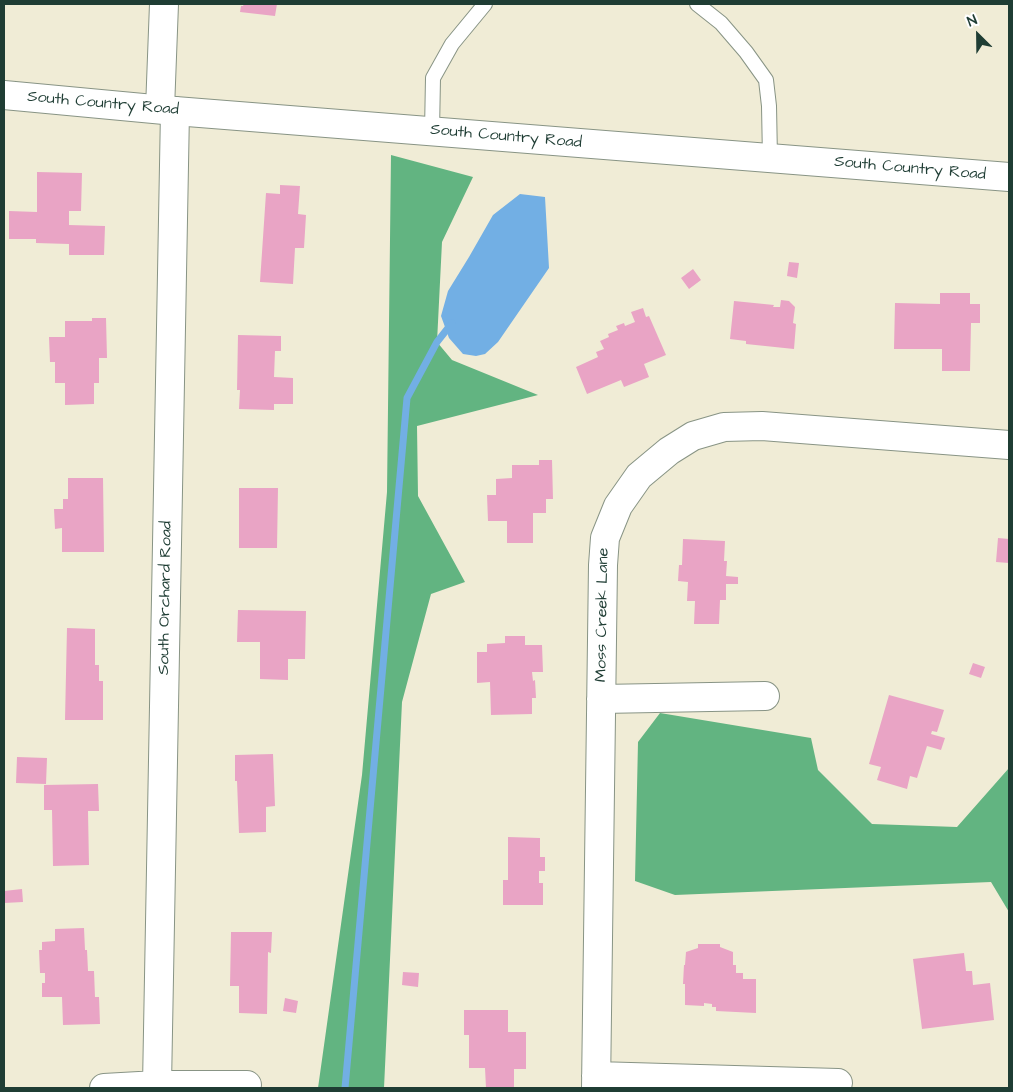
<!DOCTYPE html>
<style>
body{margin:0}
#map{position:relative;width:1013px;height:1092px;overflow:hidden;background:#f0ecd6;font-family:"Architects Daughter",sans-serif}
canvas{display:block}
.frame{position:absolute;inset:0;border:5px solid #1f3d34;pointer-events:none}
.north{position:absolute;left:953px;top:10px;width:50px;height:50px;-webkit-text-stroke:4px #fff;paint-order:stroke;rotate:337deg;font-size:14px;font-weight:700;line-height:20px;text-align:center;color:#1f3d34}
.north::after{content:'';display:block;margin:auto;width:18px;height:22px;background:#1f3d34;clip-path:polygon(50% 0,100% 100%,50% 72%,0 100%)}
</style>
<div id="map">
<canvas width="1013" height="1092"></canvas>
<div class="frame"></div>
<div class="north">N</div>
</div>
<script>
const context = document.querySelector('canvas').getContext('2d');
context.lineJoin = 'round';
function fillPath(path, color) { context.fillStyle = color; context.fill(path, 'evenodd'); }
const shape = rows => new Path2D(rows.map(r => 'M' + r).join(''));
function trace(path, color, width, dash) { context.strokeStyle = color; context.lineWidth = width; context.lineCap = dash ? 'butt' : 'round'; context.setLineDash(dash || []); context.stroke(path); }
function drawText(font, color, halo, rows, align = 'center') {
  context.font = font + ' "Architects Daughter",sans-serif'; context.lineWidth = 5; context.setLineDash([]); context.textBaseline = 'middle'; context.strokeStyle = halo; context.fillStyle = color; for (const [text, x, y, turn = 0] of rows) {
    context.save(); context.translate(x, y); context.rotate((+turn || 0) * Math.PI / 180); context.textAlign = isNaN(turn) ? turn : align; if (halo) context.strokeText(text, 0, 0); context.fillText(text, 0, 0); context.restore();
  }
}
const forest = shape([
 [391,155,473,177,442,242,437,342,452,360,538,395,417,426,418,496,465,582,431,594,402,702,384,1088,318,1088,362,775,387,492],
 [660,713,811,738,818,770,872,824,957,827,1009,768,1009,912,991,882,675,895,635,881,638,742]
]);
const water = shape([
 [520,194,545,197,549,268,498,342,485,354,476,356,463,354,449,338,441,316,448,291,469,257,493,215]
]);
const stream = shape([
 [345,1088,407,398,437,342,452,323]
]);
const building = shape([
 [244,4,277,4,275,16,240,12,241,6,243,6],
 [37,172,82,173,81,211,69,211,69,225,105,226,104,255,69,255,69,244,36,243,36,239,9,239,9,211,37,212],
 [280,185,300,186,298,214,306,215,304,248,295,248,293,284,260,282,266,193,280,194],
 [789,262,799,263,797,278,787,276],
 [693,269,701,280,689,289,681,278],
 [940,293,970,293,970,304,980,304,980,323,971,323,970,371,942,371,942,349,894,349,895,303,940,304],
 [781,300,789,301,795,307,793,323,796,324,794,349,746,344,746,341,730,339,734,301,774,305,773,307,780,307],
 [643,308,646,317,649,316,666,355,644,364,649,377,624,387,621,380,587,394,576,367,598,357,596,352,604,349,600,341,609,337,608,334,618,330,616,326,624,323,625,326,635,322,631,312],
 [92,318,106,318,107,358,99,358,99,383,94,383,94,404,65,405,65,383,55,383,55,362,50,362,49,337,65,337,65,321,92,321],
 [238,335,281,336,281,351,275,351,274,377,293,378,293,404,274,404,274,410,239,409,240,390,237,390],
 [539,460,552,460,553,499,546,499,546,513,533,513,533,543,507,543,507,521,488,521,487,495,496,495,496,479,512,478,512,465,539,465],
 [68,478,103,478,104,552,62,552,62,528,55,529,54,509,63,509,63,499,68,499],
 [239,488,278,488,277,548,239,548],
 [998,538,1009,539,1009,563,996,562],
 [683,539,725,541,724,561,727,561,726,576,738,577,738,584,726,584,726,600,720,600,719,624,694,624,695,601,687,601,688,582,678,581,679,565,682,565],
 [238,610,306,611,305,659,288,659,288,680,260,679,260,642,237,642],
 [67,628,95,629,95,665,99,665,99,681,103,681,103,720,65,720],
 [505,636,525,636,525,645,542,645,543,672,532,672,533,681,535,680,536,698,532,698,532,714,491,715,490,682,477,683,477,652,487,652,487,644,505,643],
 [973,663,985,667,981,678,969,674],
 [889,695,944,710,937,732,932,731,931,734,945,738,941,750,927,746,917,778,910,776,907,789,877,780,881,767,869,764],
 [273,754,275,806,266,807,266,832,239,833,237,781,235,781,235,755],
 [17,757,47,758,46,784,16,783],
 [98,784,99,811,88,811,89,865,53,866,52,810,44,810,44,785],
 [508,837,540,838,540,857,545,857,545,871,539,871,539,883,543,883,543,905,503,905,503,880,508,880],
 [22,889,23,902,4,903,4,891],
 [84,928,85,950,87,950,88,971,94,971,95,997,99,997,100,1024,63,1025,62,997,42,997,42,983,45,983,45,973,40,973,39,950,42,950,42,942,55,941,55,929],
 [231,932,272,932,271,953,268,952,267,1014,239,1013,239,986,230,986],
 [698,944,720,944,720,947,733,952,733,965,736,965,736,973,743,973,743,979,756,979,756,1013,716,1011,716,1007,712,1007,712,1004,704,1003,704,1006,685,1005,685,984,683,984,684,965,685,965,686,952,698,948],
 [964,953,966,971,972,971,973,985,990,983,994,1020,922,1029,913,959],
 [403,972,419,973,418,987,402,985],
 [285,998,298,1001,296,1013,283,1011],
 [464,1010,508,1010,508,1032,526,1032,526,1069,514,1069,514,1088,486,1088,485,1068,469,1068,469,1035,464,1035]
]);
const service = shape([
 [697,4,721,23,746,52,766,80,769,106,770,158],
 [432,131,433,78,452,44,485,4]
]);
const minor = shape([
 [160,109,164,4],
 [601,699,765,696],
 [596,1076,838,1083],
 [157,1085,175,111],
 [104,1088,157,1085,247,1085],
 [596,1088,603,565,605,538,618,506,639,476,669,451,693,436,724,427,762,426,1009,445]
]);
const secondary = shape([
 [4,95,175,111,1009,177]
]);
const streetNames = [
 ["South Country Road",103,104,5],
 ["South Country Road",506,137,5],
 ["South Country Road",910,169,5],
 ["South Orchard Road",166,598,-89],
 ["Moss Creek Lane",603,615,-89]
];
fillPath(forest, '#62b481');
fillPath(water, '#72afe4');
trace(stream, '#72afe4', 7);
fillPath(building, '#e9a4c5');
trace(service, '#889485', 16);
trace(minor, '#889485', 30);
trace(secondary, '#889485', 30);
trace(service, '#fff', 14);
trace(minor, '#fff', 28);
trace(secondary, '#fff', 28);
drawText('16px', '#1f3d34', '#fff', streetNames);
</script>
